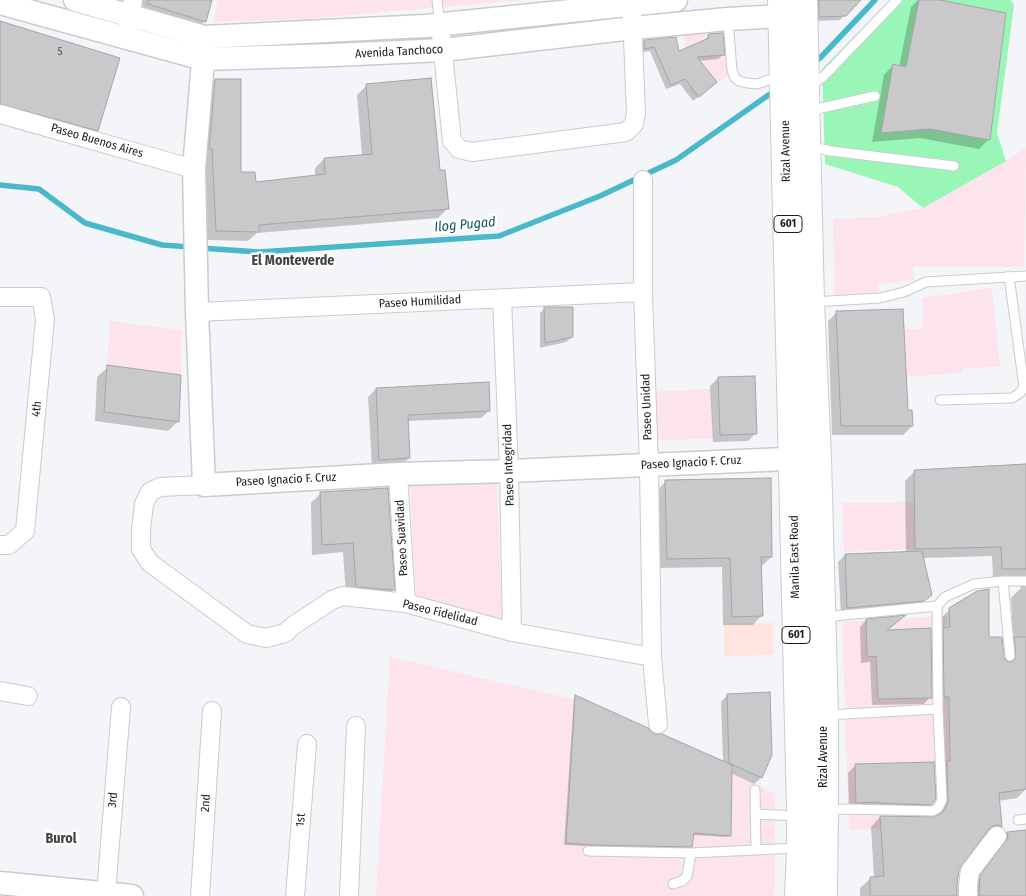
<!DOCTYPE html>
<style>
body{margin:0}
canvas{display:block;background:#f4f5f8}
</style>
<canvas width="1026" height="896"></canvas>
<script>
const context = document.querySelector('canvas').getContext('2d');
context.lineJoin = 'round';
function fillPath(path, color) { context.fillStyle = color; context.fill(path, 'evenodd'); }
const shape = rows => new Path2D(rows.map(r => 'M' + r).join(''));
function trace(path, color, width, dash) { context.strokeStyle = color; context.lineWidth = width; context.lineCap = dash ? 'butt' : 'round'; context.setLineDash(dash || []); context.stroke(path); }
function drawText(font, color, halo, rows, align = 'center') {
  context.font = font + ' "Fira Sans Condensed",sans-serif'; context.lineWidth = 5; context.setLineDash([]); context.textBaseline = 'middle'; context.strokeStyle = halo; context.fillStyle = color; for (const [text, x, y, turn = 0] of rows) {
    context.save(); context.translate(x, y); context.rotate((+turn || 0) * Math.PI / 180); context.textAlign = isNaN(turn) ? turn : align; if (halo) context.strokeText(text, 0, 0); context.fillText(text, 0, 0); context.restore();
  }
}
const commercial = shape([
 [218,0,523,0,303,19,213,22],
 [734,24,736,70,697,99,691,92,683,27],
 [1026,148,1024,267,913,267,914,280,878,284,879,301,835,303,833,219,876,217,923,208,1006,161],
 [992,288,1000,366,962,369,962,373,907,377,905,329,923,329,922,298],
 [110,321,182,330,181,375,107,365],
 [711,389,714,438,652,441,650,392],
 [497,480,502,620,416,596,410,484],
 [915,502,915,549,844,552,842,503],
 [947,616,950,733,956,826,849,830,842,622],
 [390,657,576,700,724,769,775,794,775,889,773,896,376,896]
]);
const education = shape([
 [724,623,773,623,774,655,724,656]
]);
const green = shape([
 [890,0,1010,0,1014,5,997,133,1006,161,923,208,898,187,825,164,822,69]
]);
const shadow = shape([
 [139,0,211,0,205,21,197,29,144,12,139,3],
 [815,0,854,0,854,5,840,20,815,21],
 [918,0,933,0,1005,14,988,140,979,149,920,138,872,142,884,75,893,65,899,67,911,7],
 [0,23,97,130,88,139,0,114],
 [709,35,723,55,718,59,699,61,711,86,693,101,680,84,666,89,650,51,640,53,639,46,644,41,678,53,704,41],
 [215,80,240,173,254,183,315,176,315,168,324,159,362,156,357,95,367,85,439,172,448,208,438,218,257,233,248,241,207,240,203,158,206,89],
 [545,308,572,337,566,342,540,348,540,313],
 [837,312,907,412,912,426,903,435,832,435,828,321],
 [108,367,178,421,168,431,95,421,97,377],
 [718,378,756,433,748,441,713,442,710,386],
 [376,389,489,411,481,418,407,421,409,458,401,466,372,467,368,397],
 [1026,465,1026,789,1017,798,998,801,1000,826,991,836,988,835,983,835,958,869,956,884,956,896,860,896,860,888,870,879,874,878,871,827,880,817,936,817,939,813,937,772,940,619,950,609,988,638,1007,663,1005,648,1013,640,1011,598,1021,588,1019,585,993,578,992,556,922,558,930,595,916,607,841,615,838,562,845,555,906,553,905,481,915,471],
 [666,481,771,557,762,566,760,566,762,615,753,625,723,625,722,567,658,568,657,491],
 [387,489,393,590,383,600,346,597,343,552,312,555,311,503,321,493],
 [903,617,886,631,930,697,924,704,872,705,870,662,861,663,860,627,866,620],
 [727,695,771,755,761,778,754,784,731,773,729,835,727,837,692,835,691,846,689,848,590,846,564,845,574,698,576,696,654,735,723,762,721,702],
 [856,765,930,804,922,812,849,810,848,773],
 [1026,831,1026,896,972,896,973,884,998,852,1000,845,1000,841,1007,833]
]);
const stream = shape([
 [813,63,820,58,875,0],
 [0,185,39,189,85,223,162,245,191,247],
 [200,248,259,252,499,236,600,196,676,160,777,89]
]);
const building = shape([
 [148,0,212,0,206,22,148,4,148,0],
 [819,0,861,0,846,16,819,17,819,0],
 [919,0,940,0,1006,13,990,140,930,129,881,133,893,64,906,67,919,0],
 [0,21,120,58,98,131,0,104,0,21],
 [723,33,725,55,697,57,717,82,699,97,685,79,671,85,654,47,644,49,644,40,676,37,679,51,709,38,708,34,723,33],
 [431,78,440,170,445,170,449,209,259,225,259,232,216,231,212,149,209,149,215,79,241,79,241,172,255,172,256,182,325,174,324,158,372,154,366,84,431,78],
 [544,307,573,307,573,337,545,343,544,307],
 [903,309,908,410,912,410,913,426,841,426,836,311,903,309],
 [107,365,181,375,179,422,104,412,107,365],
 [755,376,757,434,720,435,718,377,755,376],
 [489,382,490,411,408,415,410,458,379,460,376,388,489,382],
 [1026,464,1026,569,1002,569,1001,547,915,549,914,470,1026,464],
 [771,478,772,557,761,557,763,616,732,617,730,558,667,559,665,480,771,478],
 [388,488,395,590,356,587,353,543,322,545,320,492,388,488],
 [922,551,932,595,924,601,847,608,845,554,922,551],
 [989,589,989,637,1002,637,1004,657,1005,660,1011,662,1016,658,1014,637,1026,637,1026,789,999,793,1002,827,998,825,993,826,989,829,962,865,959,870,957,884,957,896,870,896,870,877,884,876,880,816,933,817,942,813,948,803,947,761,950,761,949,697,944,697,943,628,950,627,949,608,977,591,989,589],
 [906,615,887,630,931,628,932,698,878,699,876,656,867,657,866,619,906,615],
 [770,692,772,755,762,778,729,763,727,694,770,692],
 [575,695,648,728,654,734,662,734,732,765,731,836,694,833,692,847,691,847,593,845,566,843,575,695],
 [934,762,936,799,931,805,879,803,879,802,856,803,855,764,934,762],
 [1026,830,1026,896,979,896,980,875,1005,842,1008,837,1007,832,1026,830]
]);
const service = shape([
 [437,0,440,24],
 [728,20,732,70,735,78,739,81,747,83,757,84,780,76],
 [811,86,824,76,897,0],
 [808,111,875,96],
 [809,146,831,151,954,166],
 [812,302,880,298,904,292,926,282,1026,276],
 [940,400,1012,398,1020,393,1024,387,1009,276],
 [1003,581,1010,656],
 [824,617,937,606,945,597,974,584,1003,581,1026,581],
 [826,715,938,709],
 [755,790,756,850],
 [827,810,848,809,933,811,938,808,942,800,938,709,937,606],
 [755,814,798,816],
 [1018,820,1026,819],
 [588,851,691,853,798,848],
 [673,884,682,881,687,876,691,853]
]);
const minor = shape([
 [440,24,452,141,459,149,472,152,626,132,634,124,636,114,632,15],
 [129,27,133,0],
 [0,114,194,169],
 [643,180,643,292,649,466,652,657,658,724],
 [0,297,41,297,45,319,25,531,9,545,0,545],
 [502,298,509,471,512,632],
 [197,312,643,292],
 [398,474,406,603],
 [204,485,160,487,150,492,144,504,141,530,141,549,150,563,247,634,266,638,285,633,294,625,332,600,343,596,406,603,512,632,652,657],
 [0,691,28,696],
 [106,893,121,707],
 [200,896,212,711],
 [295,896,307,744],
 [349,896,356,726],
 [968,896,968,885,970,871,997,836]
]);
const tertiary = shape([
 [75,0,205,37,425,26,676,0],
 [0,3,203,59,334,55,443,50,633,28,728,19,799,15],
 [205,37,194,169,197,312,204,485,398,474,509,471,809,458],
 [0,883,132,896]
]);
const primary = shape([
 [782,0,801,811,801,848,799,896],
 [803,0,806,135,810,302,817,458,824,715,824,811,823,896]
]);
const numberNames = [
 ["5",60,52]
];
const shields = [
 [788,224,28],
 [796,635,28]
];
const shieldNames = [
 ["601",788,224],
 ["601",796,635]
];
const streetNames = [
 ["Avenida Tanchoco",399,52,-3],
 ["Paseo Buenos Aires",97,141,16],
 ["Rizal Avenue",786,151,-91],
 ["Paseo Humilidad",420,302,-3],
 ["Paseo Unidad",647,407,-92],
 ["4th",37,409,-84],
 ["Paseo Ignacio F. Cruz",691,463,-3],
 ["Paseo Integridad",509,465,-92],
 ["Paseo Ignacio F. Cruz",286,480,-3],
 ["Paseo Suavidad",402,538,-93],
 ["Manila East Road",795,557,-91],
 ["Paseo Fidelidad",440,613,14],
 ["Rizal Avenue",824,757,-90],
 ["3rd",113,800,-85],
 ["2nd",206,803,-86],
 ["1st",301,820,-86]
];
const waterNames = [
 ["Ilog Pugad",465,225,-5]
];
const neighbourhoodNames = [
 ["El Monteverde",293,261],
 ["Burol",61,839]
];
fillPath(commercial, '#fce3ec');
fillPath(education, '#ffe4df');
fillPath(green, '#9af6b7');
fillPath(shadow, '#0003');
trace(stream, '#49b8cb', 5.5);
fillPath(building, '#c9c9cc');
trace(building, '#a5a5a8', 1);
trace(service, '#cacbce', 11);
trace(minor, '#cacbce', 20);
trace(tertiary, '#cacbce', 25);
trace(primary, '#cacbce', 30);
trace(service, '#fff', 9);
trace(minor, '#fff', 18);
trace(tertiary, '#fff', 22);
trace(primary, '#fff', 28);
drawText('10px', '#464749', null, numberNames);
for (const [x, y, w] of shields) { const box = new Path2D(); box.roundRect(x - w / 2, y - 8.5, w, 17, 4); context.fillStyle = '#fff'; context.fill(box); trace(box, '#1b1c1d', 1); }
drawText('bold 11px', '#1b1c1d', null, shieldNames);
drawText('12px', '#1b1c1d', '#fff', streetNames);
drawText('italic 14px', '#165560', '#fff', waterNames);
drawText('bold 14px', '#424345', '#fff', neighbourhoodNames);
</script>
